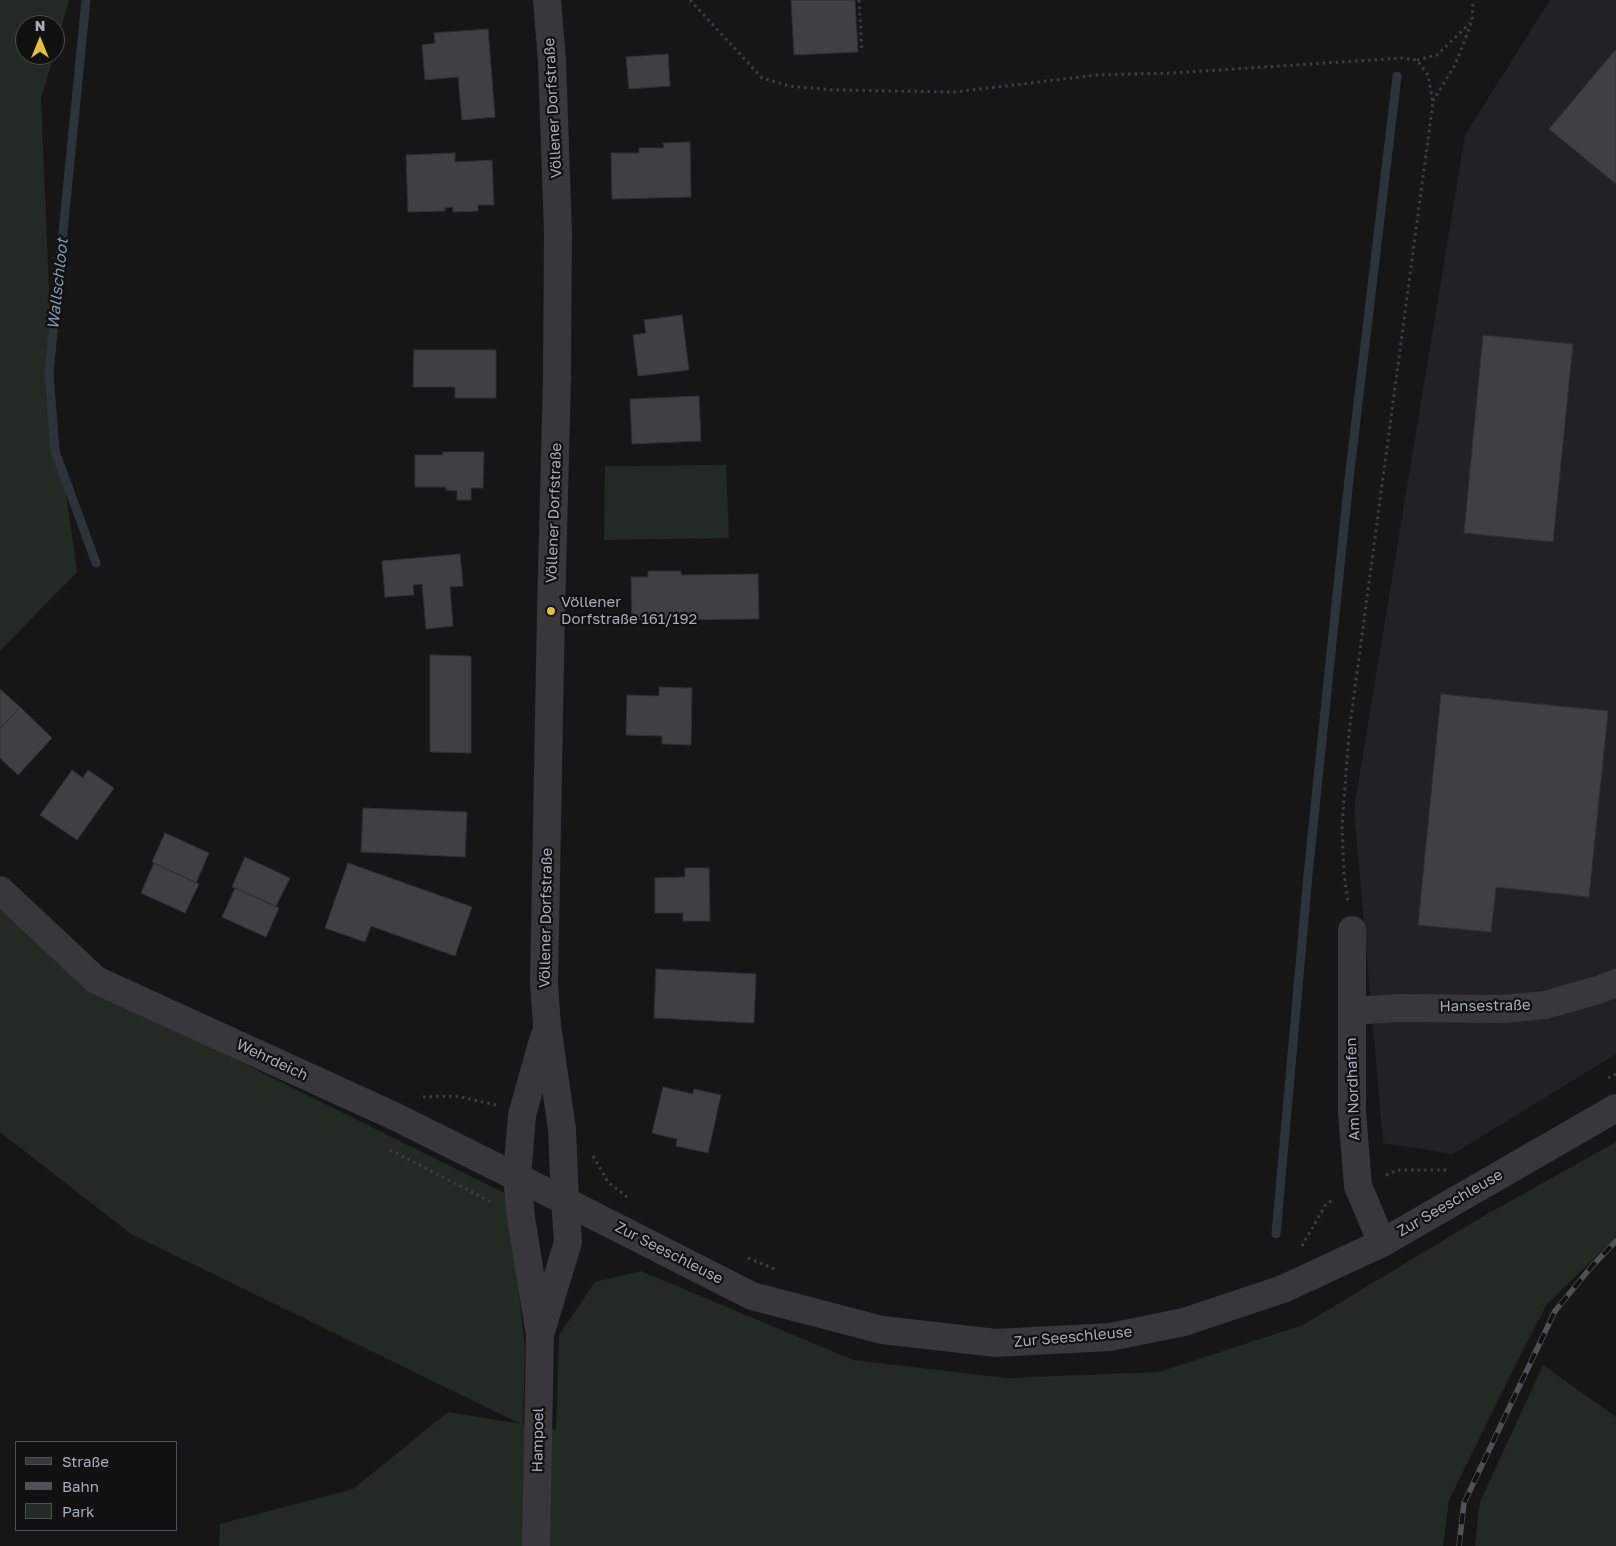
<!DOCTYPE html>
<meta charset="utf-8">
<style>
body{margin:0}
#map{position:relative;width:1616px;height:1546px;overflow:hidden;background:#161617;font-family:"Golos Text",sans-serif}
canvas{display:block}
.legend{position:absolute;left:15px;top:1441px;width:162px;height:90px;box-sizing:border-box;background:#111112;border:1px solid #4d4f54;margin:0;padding:6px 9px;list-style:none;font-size:15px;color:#a8abb7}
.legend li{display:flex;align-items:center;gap:10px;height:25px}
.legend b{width:25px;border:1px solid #4d4f54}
.north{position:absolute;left:15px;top:15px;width:50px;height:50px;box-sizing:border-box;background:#111112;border:1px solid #4d4f54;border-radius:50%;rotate:0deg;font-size:14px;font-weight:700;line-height:20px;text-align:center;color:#a8abb7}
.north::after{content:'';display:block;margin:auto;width:18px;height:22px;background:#e7bf3e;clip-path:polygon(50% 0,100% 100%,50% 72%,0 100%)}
</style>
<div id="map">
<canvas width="1616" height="1546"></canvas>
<ul class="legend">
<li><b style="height:6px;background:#37373c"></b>Straße</li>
<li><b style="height:6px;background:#505157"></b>Bahn</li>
<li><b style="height:14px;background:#222a23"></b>Park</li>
</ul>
<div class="north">N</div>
</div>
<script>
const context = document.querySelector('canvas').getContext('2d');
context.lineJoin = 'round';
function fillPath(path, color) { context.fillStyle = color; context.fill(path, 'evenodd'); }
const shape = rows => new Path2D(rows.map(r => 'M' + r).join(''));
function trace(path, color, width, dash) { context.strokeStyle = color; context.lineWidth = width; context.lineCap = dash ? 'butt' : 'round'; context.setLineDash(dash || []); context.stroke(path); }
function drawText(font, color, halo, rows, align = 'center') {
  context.font = font + ' "Golos Text",sans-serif'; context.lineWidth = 4.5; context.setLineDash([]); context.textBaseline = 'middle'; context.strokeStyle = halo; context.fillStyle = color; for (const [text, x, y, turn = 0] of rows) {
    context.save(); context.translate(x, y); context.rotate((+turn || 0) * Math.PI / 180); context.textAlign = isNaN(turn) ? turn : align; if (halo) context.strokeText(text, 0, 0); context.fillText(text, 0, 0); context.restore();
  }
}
const built = shape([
 [1550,0,1616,0,1616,1054,1453,1154,1383,1143,1354,809,1465,135]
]);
const green = shape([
 [0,0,69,0,55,50,55,25,25,25,25,55,54,55,41,99,54,409,77,572,0,651],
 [726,465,729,538,604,540,605,466],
 [0,903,92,988,508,1195,525,1348,523,1425,556,1430,559,1335,595,1282,641,1271,853,1360,1006,1378,1159,1372,1303,1325,1482,1217,1616,1142,1616,1237,1547,1304,1522,1352,1449,1500,1443,1546,219,1546,220,1524,353,1489,448,1412,521,1424,131,1234,0,1132],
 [1543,1365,1616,1417,1616,1546,1475,1546,1480,1502]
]);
const stream = shape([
 [86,0,49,373,55,451,96,563],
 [1276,1234,1308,875,1349,479,1397,76]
]);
const building = shape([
 [791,0,855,0,858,52,794,55,791,0],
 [488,29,495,117,462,120,458,77,425,80,422,45,435,43,434,33,488,29],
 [1616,49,1616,184,1549,129,1616,49],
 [668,54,670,86,629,89,626,57,668,54],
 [690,142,691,197,612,199,611,153,639,153,639,148,664,148,663,143,690,142],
 [455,153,455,162,492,160,494,205,478,205,478,211,453,212,453,207,445,208,445,211,408,212,406,155,455,153],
 [682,315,689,370,638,376,633,335,646,333,644,320,682,315],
 [1483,335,1573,344,1553,542,1464,533,1483,335],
 [414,350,496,350,496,398,455,398,455,387,413,387,414,350],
 [699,396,701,441,632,444,630,399,699,396],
 [443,452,484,452,483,488,471,488,471,500,457,500,457,491,446,490,446,487,415,487,415,455,443,455,443,452],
 [460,554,463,586,450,587,453,626,426,629,422,584,413,585,414,595,385,597,382,561,460,554],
 [648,571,681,571,681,575,758,574,759,619,632,620,631,577,648,577,648,571],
 [430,655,471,656,471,753,430,752,430,655],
 [659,687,692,688,691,745,662,744,662,736,626,735,627,695,659,696,659,687],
 [0,689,20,707,0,729,0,689],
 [1441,694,1608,711,1589,897,1496,887,1491,932,1418,925,1441,694],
 [20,707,52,738,18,775,0,758,0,729,20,707],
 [72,770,83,778,88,770,114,788,77,840,40,815,72,770],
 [363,808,467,812,465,857,361,852,363,808],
 [165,833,209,853,196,883,152,862,165,833],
 [245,857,290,878,276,906,232,887,245,857],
 [154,863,199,884,185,913,141,893,154,863],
 [348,863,472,907,455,956,371,926,365,942,325,928,348,863],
 [685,868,709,868,710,921,683,921,683,913,655,913,655,878,685,877,685,868],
 [235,888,279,908,266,937,222,917,235,888],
 [656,969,756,974,754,1023,654,1018,656,969],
 [663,1087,693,1094,694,1089,721,1095,708,1153,676,1146,677,1139,652,1133,663,1087]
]);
const path = shape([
 [690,0,762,78,789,86,836,90,955,92,1097,75,1173,73,1402,58,1417,60,1428,75,1433,102,1349,733,1342,826,1344,874,1348,902],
 [859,0,862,52],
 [1417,60,1437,55,1470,23],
 [1433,101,1455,65,1472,21,1473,0],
 [1608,1078,1616,1074],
 [423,1097,456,1096,496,1105],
 [390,1150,491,1202],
 [593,1156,608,1182,627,1197],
 [1386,1175,1399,1170,1449,1170],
 [1302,1246,1326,1204,1333,1200],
 [748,1258,777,1270]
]);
const minor = shape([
 [1352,930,1352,1112,1358,1186,1382,1243],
 [1352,1011,1397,1008,1504,1009,1545,1005,1598,990,1616,983],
 [517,1177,521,1218,540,1335,536,1546],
 [565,1201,752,1296,882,1330,996,1343,1110,1337,1184,1322,1283,1289,1382,1243,1616,1108],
 [542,1328,568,1242,565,1201]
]);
const tertiary = shape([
 [0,890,96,980,394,1116,565,1201,562,1129,547,1026,544,983,551,611,557,378,558,232,552,61,547,0],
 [517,1177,522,1115,544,1037]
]);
const rail = shape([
 [1459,1546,1464,1503,1555,1311,1592,1266,1616,1241]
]);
const markers = [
 [551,611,5,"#e7bf3e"]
];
const streetNames = [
 ["Völlener Dorfstraße",553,108,-93],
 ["Völlener Dorfstraße",554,513,-88],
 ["Völlener Dorfstraße",546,918,-89],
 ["Hansestraße",1485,1006,-1],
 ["Wehrdeich",272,1060,25],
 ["Am Nordhafen",1353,1089,-92],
 ["Zur Seeschleuse",1450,1203,-30],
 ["Zur Seeschleuse",669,1253,27],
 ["Zur Seeschleuse",1073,1337,-5],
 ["Hampoel",538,1440,-89]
];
const poiNames = [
 ["Völlener",561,602],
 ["Dorfstraße 161/192",561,619]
];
const waterNames = [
 ["Wallschloot",58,284,-84]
];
fillPath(built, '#222224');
fillPath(green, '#222a23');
trace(stream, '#2c333b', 9);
fillPath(building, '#404044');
trace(building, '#303033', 1);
trace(path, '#3d3e43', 3, [2.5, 4]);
trace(minor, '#37373c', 28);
trace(tertiary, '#37373c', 28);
trace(rail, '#505157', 5.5);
trace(rail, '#111112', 4, [11]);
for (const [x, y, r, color] of markers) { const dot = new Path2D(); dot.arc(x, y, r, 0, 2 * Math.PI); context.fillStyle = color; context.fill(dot); trace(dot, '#111112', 2); }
drawText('15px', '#a8abb7', '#111112', streetNames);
drawText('15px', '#a8abb7', '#111112', poiNames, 'left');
drawText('italic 16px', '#8195b0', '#111112', waterNames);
</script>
